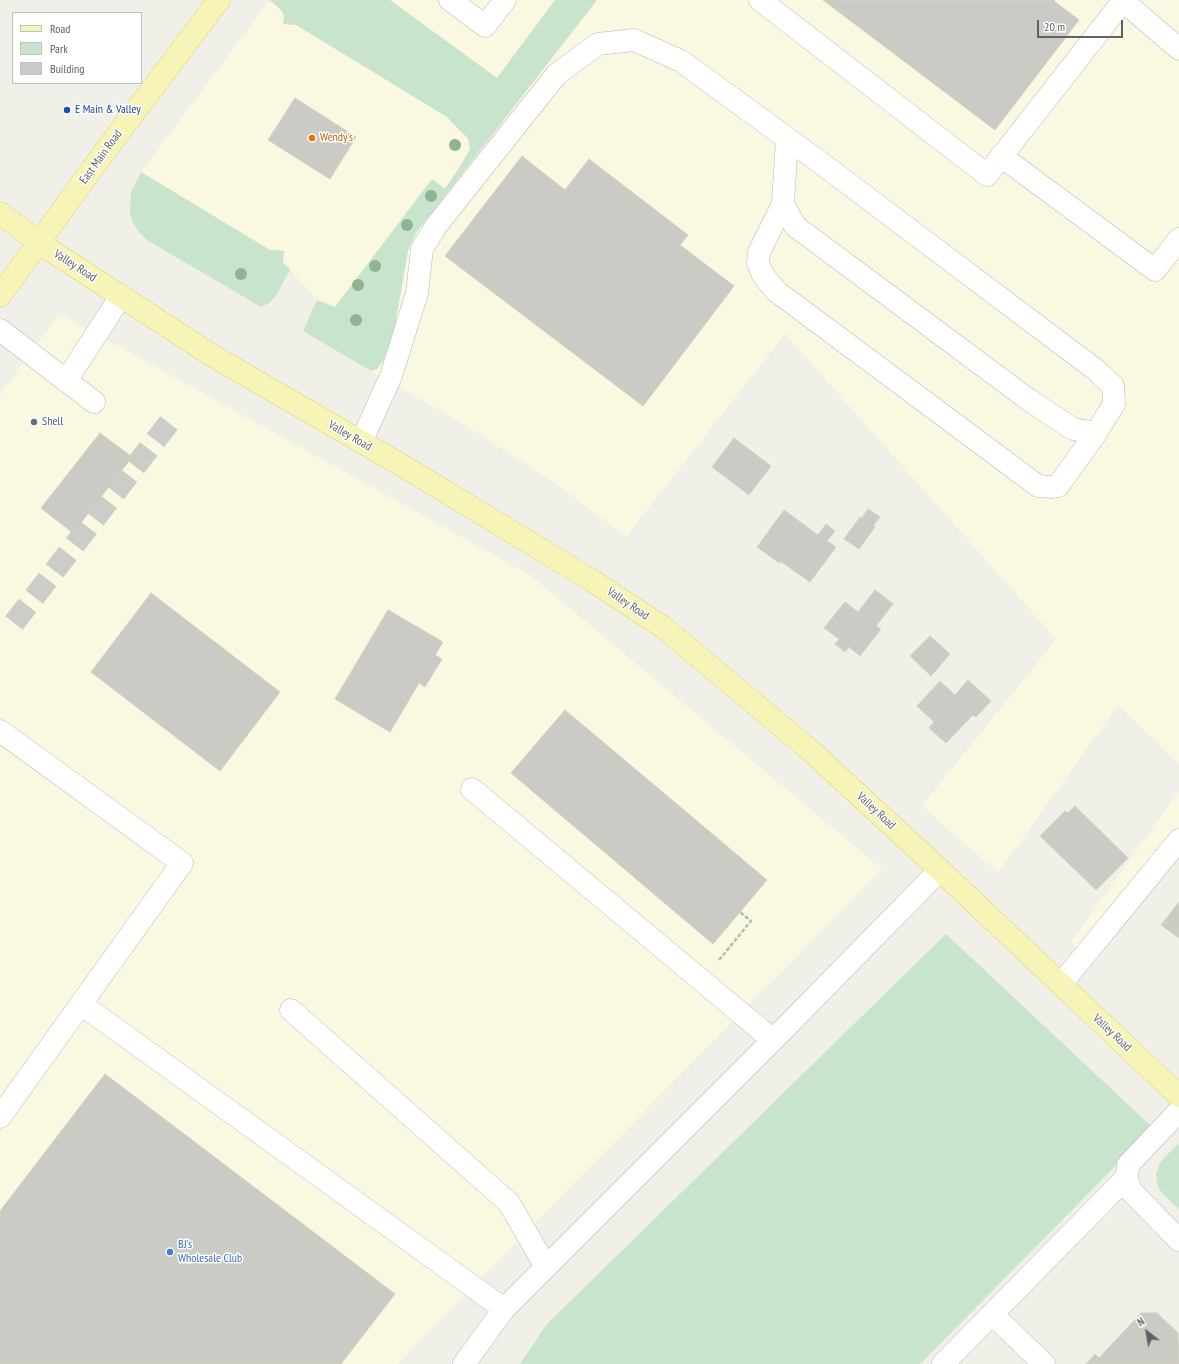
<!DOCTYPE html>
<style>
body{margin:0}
#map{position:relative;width:1179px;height:1364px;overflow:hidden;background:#f0efe8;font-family:"PT Sans Narrow",sans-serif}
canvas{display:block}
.legend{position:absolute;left:12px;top:12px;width:130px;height:72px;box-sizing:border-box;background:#fff;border:1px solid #bfc0c2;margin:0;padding:5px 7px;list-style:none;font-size:12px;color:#5f6266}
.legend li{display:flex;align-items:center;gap:8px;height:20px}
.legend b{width:20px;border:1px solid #bfc0c2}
.north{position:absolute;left:1127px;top:1312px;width:40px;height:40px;-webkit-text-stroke:3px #fff;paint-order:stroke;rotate:329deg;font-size:11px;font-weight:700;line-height:16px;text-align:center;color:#5f6266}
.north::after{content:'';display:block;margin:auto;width:14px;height:18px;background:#5f6266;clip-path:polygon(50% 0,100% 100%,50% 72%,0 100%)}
.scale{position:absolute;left:1037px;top:20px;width:86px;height:18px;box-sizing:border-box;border:2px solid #5f6266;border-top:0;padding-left:5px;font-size:12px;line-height:14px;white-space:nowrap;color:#5f6266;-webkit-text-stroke:3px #fff;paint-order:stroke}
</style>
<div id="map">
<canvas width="1179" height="1364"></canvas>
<ul class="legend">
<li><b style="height:5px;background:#f6f4b6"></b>Road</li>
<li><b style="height:11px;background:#c8e4cc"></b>Park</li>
<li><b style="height:11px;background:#cbcac4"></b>Building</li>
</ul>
<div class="north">N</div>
<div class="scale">20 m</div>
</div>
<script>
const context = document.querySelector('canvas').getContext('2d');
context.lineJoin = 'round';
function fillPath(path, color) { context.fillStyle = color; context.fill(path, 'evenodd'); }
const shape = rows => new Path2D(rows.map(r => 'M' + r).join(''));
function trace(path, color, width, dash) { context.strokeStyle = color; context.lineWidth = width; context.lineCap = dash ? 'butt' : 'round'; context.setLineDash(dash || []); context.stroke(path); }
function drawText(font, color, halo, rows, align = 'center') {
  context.font = font + ' "PT Sans Narrow",sans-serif'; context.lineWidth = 3; context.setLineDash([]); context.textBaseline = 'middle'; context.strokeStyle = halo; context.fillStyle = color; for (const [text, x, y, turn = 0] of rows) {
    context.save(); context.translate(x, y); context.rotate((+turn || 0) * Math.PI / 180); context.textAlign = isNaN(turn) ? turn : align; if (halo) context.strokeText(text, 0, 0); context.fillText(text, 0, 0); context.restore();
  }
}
const commercial = shape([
 [390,0,555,0,497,78],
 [597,0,1179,0,1179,764,1118,705,998,873,922,806,1056,639,785,334,626,537,556,484,465,425,371,371,377,369,383,361,393,337,408,251,416,233],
 [269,1,282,11,284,17,283,24,296,25,447,117,468,139,470,149,462,164,445,189,432,179,335,307,317,300,290,269,283,263,284,251,270,250,141,172],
 [59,313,530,575,882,869,397,1364,0,1364,0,395],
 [1179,791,1179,850,1094,963,1071,942]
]);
const green = shape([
 [270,0,390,0,497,78,555,0,597,0,416,233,408,251,393,337,383,361,377,369,371,371,303,331,317,300,335,307,432,179,445,189,461,165,470,149,468,139,447,117,296,25,283,24,284,17,282,11],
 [141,172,270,250,284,251,283,263,290,269,276,296,269,303,261,307,147,240,138,231,133,223,130,213,131,192],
 [946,934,1153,1128,920,1364,520,1364,547,1324],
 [1178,1144,1179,1145,1179,1209,1165,1196,1159,1189,1157,1182,1156,1174,1159,1165,1162,1160]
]);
const building = shape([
 [823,0,1055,0,1054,1,1079,20,995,130,823,0],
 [295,98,356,137,330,179,268,140,295,98],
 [522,156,565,190,589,159,688,235,680,245,734,286,643,406,445,256,522,156],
 [100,433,132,457,73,533,41,508,100,433],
 [734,438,771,466,749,495,712,467,734,438],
 [868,509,880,517,873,526,875,527,859,549,844,539,860,517,862,518,868,509],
 [784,510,818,535,826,524,835,531,827,541,836,547,810,582,780,561,779,563,757,547,784,510],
 [875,590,893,604,876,626,881,629,860,656,849,647,845,652,835,644,839,639,824,628,845,602,858,612,875,590],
 [151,593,280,692,220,771,91,672,151,593],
 [388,610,443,642,435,655,442,659,425,687,419,683,390,732,335,699,388,610],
 [930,636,950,654,931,676,910,656,930,636],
 [968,680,991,701,976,717,973,715,946,743,929,728,934,722,917,706,940,681,955,695,968,680],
 [565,710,767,880,713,944,511,773,565,710],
 [1075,806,1128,858,1096,890,1040,836,1065,811,1068,813,1075,806],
 [1179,902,1179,938,1161,925,1179,902],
 [105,1074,395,1294,341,1364,0,1364,0,1211,105,1074],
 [1141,1313,1157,1313,1178,1333,1179,1364,1086,1364,1095,1354,1099,1358,1141,1313]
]);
const minorTunnel = shape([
 [14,623,172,419]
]);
const path = shape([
 [719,960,751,921,740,912]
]);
const minor = shape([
 [450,0,485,26,505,0],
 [760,0,987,175,1123,1,1121,0],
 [1123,1,1179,49],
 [787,139,783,204,759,252,758,263,763,275,776,291,1038,486,1052,487,1058,486,1096,433],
 [1001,156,1155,270,1179,239],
 [0,330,94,402],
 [66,381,121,296],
 [361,442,391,376,417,293,422,249,436,226,557,74,598,44,634,40,681,61,821,163,1096,370,1113,386,1114,404,1096,433,1073,429,1029,400,795,226,783,204],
 [0,731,182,863,0,1117],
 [472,789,773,1040],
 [1061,984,1179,840],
 [81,1004,504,1309],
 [291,1010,509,1203,546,1267],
 [1179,1111,1128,1165,1127,1177,1130,1190,1179,1240],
 [992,1314,1044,1364],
 [464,1364,504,1309,773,1040,940,870],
 [943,1364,1127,1177]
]);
const major = shape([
 [0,213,39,243,213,356,403,466,588,578,663,627,811,751,940,870,1179,1096],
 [0,296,100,158,219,0]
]);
const trees = [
 [455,145],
 [431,196],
 [407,225],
 [375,266],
 [241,274],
 [358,285],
 [356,320]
];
const markers = [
 [67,110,4,"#1a4fb4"],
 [312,138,4,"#e8710a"],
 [34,422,4,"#5c6f8a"],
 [170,1252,4,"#3f7fe0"]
];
const transitNames = [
 ["E Main & Valley",75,110]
];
const foodNames = [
 ["Wendy's",320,138]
];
const streetNames = [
 ["East Main Road",101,157,-54],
 ["Valley Road",75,266,33],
 ["Valley Road",350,436,30],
 ["Valley Road",628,604,34],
 ["Valley Road",876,811,43],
 ["Valley Road",1112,1033,43]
];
const serviceNames = [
 ["Shell",42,422]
];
const shopNames = [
 ["BJ's",178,1245],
 ["Wholesale Club",178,1259]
];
fillPath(commercial, '#fbf8e2');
fillPath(green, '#c8e4cc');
fillPath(building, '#cbcac4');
trace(building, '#d4d1c7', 1);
trace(minorTunnel, '#ccccc8', 22, [22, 11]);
trace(minor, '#b5b7bb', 23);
trace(major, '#e2d16f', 23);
trace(path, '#a2c4b0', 2.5, [4, 2]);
trace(minor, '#fff', 22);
trace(major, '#f6f4b6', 22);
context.fillStyle = '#90b493';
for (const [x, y] of trees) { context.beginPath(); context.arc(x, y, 6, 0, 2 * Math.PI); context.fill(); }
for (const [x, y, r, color] of markers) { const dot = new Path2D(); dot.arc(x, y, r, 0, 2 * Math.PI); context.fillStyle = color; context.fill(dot); trace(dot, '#fff', 1.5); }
drawText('12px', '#164399', '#fff', transitNames, 'left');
drawText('12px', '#c56008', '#fff', foodNames, 'left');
drawText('12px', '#5f6266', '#fff', streetNames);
drawText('12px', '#4e5e75', '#fff', serviceNames, 'left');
drawText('12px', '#366cbe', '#fff', shopNames, 'left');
</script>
